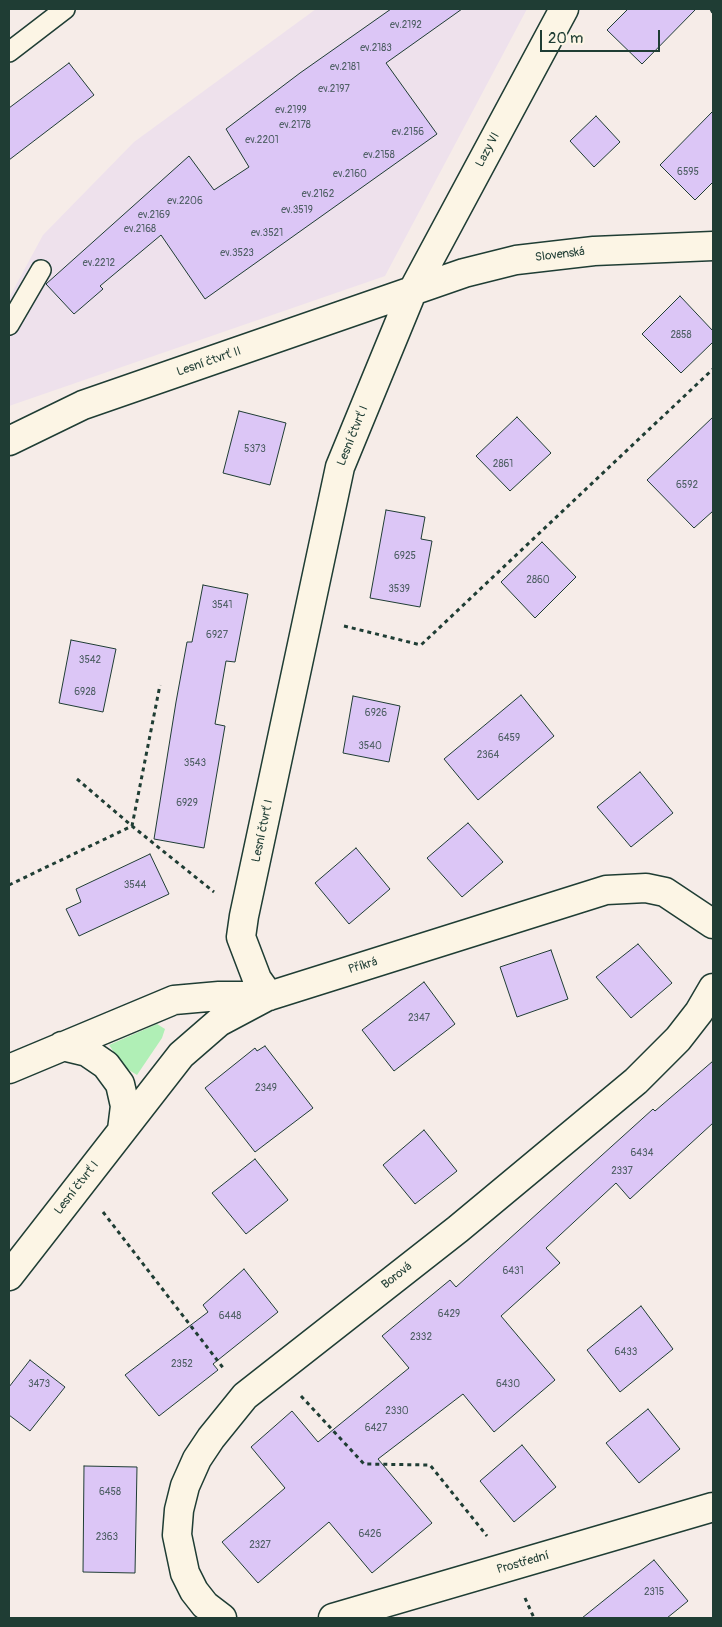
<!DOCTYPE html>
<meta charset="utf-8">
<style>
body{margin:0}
#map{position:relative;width:722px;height:1627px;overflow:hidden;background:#f6ece8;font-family:Pangolin,sans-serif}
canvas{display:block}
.frame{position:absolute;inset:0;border:10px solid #1f3d34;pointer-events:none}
.scale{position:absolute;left:540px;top:30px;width:120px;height:22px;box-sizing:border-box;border:2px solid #1f3d34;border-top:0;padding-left:6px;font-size:15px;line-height:18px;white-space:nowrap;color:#1f3d34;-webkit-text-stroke:4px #fcf5e5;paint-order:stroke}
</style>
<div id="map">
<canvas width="722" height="1627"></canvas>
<div class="frame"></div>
<div class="scale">20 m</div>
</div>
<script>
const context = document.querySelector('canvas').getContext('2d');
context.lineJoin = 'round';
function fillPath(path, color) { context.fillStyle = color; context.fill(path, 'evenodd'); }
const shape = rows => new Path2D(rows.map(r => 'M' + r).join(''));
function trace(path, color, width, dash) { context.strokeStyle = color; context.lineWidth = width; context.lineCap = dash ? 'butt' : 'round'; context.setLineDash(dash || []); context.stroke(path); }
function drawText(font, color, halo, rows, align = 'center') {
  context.font = font + ' Pangolin,sans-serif'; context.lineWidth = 4; context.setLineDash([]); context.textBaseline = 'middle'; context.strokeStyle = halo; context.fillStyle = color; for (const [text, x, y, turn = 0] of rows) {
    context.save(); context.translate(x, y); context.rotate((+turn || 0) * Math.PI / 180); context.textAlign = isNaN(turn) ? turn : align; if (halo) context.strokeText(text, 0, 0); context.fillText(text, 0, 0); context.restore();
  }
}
const built = shape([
 [316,9,527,9,385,276,9,406,9,298,43,235,134,142]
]);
const green = shape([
 [157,1024,165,1029,162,1038,137,1075,124,1067,109,1045]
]);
const building = shape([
 [391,9,462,9,386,63,437,134,205,299,161,235,100,286,103,289,74,314,46,284,189,156,214,190,249,167,226,129,300,73,391,9],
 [628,9,696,9,642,64,607,30,628,9],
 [69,63,94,95,9,160,9,108,69,63],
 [713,111,713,182,695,200,660,165,713,111],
 [596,116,620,142,594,167,570,141,596,116],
 [680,296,713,331,713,342,681,373,642,334,680,296],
 [239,411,286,423,270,485,223,473,239,411],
 [517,417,551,453,510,491,476,456,517,417],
 [713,417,713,511,694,528,647,480,713,417],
 [386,510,425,517,421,539,432,541,420,607,370,598,386,510],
 [542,542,576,577,535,618,501,582,542,542],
 [203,585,248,594,235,662,226,661,215,724,225,726,204,848,154,839,176,702,187,642,192,642,203,585],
 [71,640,116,649,103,712,59,703,71,640],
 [521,695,554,736,478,800,444,759,521,695],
 [353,696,400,706,389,762,343,753,353,696],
 [640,772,673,813,631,847,597,807,640,772],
 [468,823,503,862,462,897,427,858,468,823],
 [356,848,390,889,349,924,315,883,356,848],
 [150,854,169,894,79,936,66,909,81,902,76,889,150,854],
 [638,944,672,983,631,1018,596,977,638,944],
 [551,950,568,999,517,1017,500,967,551,950],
 [424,982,455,1024,394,1071,362,1030,424,982],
 [265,1046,313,1108,255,1152,205,1088,255,1048,257,1051,265,1046],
 [713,1061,713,1123,630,1199,616,1183,546,1248,560,1263,501,1316,555,1380,494,1432,463,1394,378,1459,432,1523,372,1573,329,1522,258,1583,222,1542,285,1488,251,1447,292,1411,318,1442,409,1368,382,1336,450,1280,456,1287,653,1109,655,1111,713,1061],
 [424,1130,457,1171,415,1204,383,1165,424,1130],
 [255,1159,288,1200,246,1234,212,1193,255,1159],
 [244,1269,278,1312,213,1364,218,1370,159,1416,125,1375,208,1312,203,1305,244,1269],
 [641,1306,673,1349,620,1392,587,1350,641,1306],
 [30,1360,65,1387,30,1431,9,1415,9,1387,30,1360],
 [648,1409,680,1449,639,1483,606,1443,648,1409],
 [522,1445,556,1487,514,1522,480,1481,522,1445],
 [84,1466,137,1467,135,1573,83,1572,84,1466],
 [654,1560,688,1601,667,1618,582,1618,654,1560]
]);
const path = shape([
 [711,9,713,13],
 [344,626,421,645,713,369],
 [77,779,132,826,160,685],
 [9,885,132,826,214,892],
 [103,1212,224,1369],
 [301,1396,364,1464,430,1465,487,1536],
 [525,1598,534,1618]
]);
const service = shape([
 [9,52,65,9],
 [9,325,41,270]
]);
const minor = shape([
 [9,441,83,405,464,273,516,260,594,251,713,246],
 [269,996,257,979,241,937,244,916,340,467,412,292,564,9],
 [62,1046,87,1052,106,1065,120,1084,125,1106,122,1130],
 [9,1069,174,1000,219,996,269,996,606,890,646,888,665,892,713,924],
 [9,1276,181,1055,219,1022,266,997],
 [222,1618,205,1605,194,1591,185,1573,177,1535,179,1510,185,1486,197,1459,211,1438,245,1396,458,1229,636,1081,678,1039,699,1012,713,988],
 [333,1618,713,1507]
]);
const numberNames = [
 ["ev.2192",406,25],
 ["ev.2183",376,48],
 ["ev.2181",345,67],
 ["ev.2197",334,89],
 ["ev.2199",291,110],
 ["ev.2178",295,125],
 ["ev.2156",408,132],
 ["ev.2201",262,140],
 ["ev.2158",379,155],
 ["6595",688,172],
 ["ev.2160",350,174],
 ["ev.2162",318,194],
 ["ev.2206",185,201],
 ["ev.3519",297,210],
 ["ev.2169",154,215],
 ["ev.2168",140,229],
 ["ev.3521",267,233],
 ["ev.3523",237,253],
 ["ev.2212",99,263],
 ["2858",681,335],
 ["5373",255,449],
 ["2861",503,464],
 ["6592",687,485],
 ["6925",405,556],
 ["2860",538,580],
 ["3539",399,589],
 ["3541",222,605],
 ["6927",217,635],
 ["3542",90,660],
 ["6928",85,692],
 ["6926",376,713],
 ["6459",509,738],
 ["3540",370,746],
 ["2364",488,755],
 ["3543",195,763],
 ["6929",187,803],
 ["3544",135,885],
 ["2347",419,1018],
 ["2349",266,1088],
 ["6434",642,1153],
 ["2337",622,1171],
 ["6431",513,1271],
 ["6429",449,1314],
 ["6448",230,1316],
 ["2332",421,1337],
 ["6433",626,1352],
 ["2352",182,1364],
 ["3473",39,1384],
 ["6430",508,1384],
 ["2330",397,1411],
 ["6427",376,1428],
 ["6458",110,1492],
 ["6426",370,1534],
 ["2363",107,1537],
 ["2327",260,1545],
 ["2315",654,1592]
];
const streetNames = [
 ["Lazy VI",488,150,-62],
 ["Slovenská",560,255,-7],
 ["Lesní čtvrť II",209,362,-19],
 ["Lesní čtvrť I",353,436,-68],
 ["Lesní čtvrť I",263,831,-78],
 ["Příkrá",363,966,-17],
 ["Lesní čtvrť I",77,1188,-52],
 ["Borová",397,1276,-38],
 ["Prostřední",523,1563,-16]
];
fillPath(built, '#eee1ec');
fillPath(green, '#b0efb6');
fillPath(building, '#dcc6f6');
trace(building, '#1f3d34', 1);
trace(service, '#1f3d34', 22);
trace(minor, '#1f3d34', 31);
trace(path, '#1f3d34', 3, [4, 4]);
trace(service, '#fcf5e5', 19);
trace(minor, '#fcf5e5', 28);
drawText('10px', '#4e5f64', null, numberNames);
drawText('12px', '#1f3d34', '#fcf5e5', streetNames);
</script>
